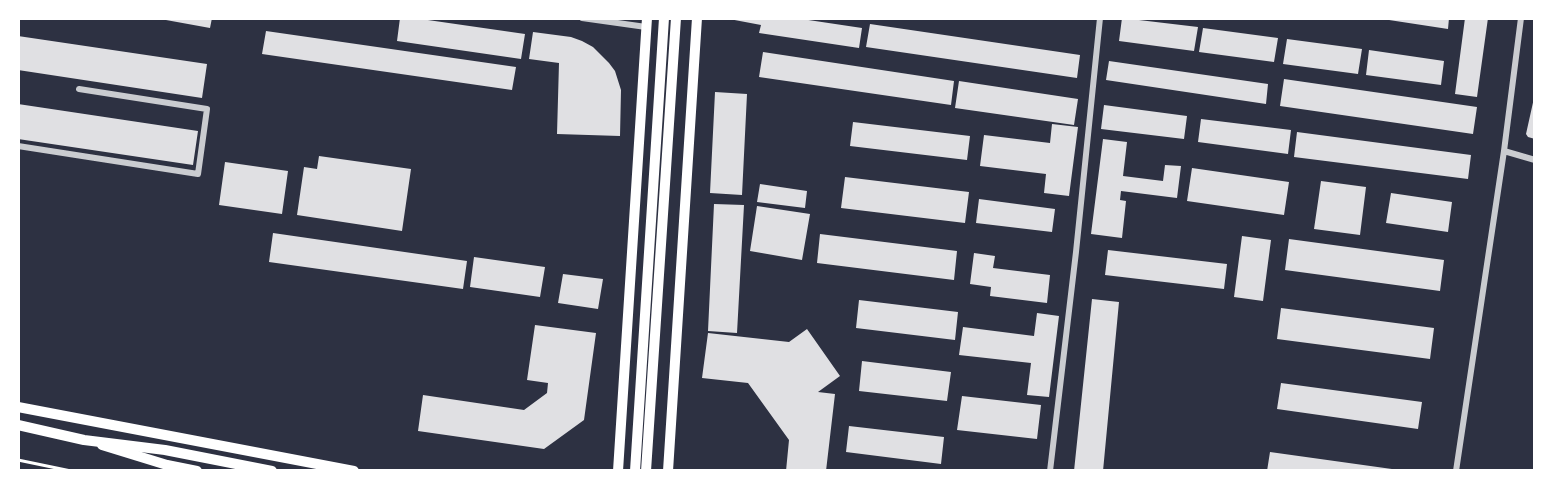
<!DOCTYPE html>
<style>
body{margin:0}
#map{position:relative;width:1553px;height:489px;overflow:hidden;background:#2d3142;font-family:"Asap Condensed",sans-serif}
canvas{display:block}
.frame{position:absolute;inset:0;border:20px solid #fff;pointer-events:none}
</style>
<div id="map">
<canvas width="1553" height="489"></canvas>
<div class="frame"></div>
</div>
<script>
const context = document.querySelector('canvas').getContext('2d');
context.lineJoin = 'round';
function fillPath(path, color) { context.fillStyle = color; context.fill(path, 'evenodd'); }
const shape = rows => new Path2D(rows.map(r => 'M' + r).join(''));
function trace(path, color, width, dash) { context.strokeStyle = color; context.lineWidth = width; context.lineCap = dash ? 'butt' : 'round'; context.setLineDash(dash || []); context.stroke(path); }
const building = shape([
 [155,18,212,18,210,28],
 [400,18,414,18,525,34,521,59,397,41],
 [724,18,795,18,862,28,859,48,759,33,761,25],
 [1122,18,1198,27,1194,51,1119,41],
 [1376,18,1449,18,1448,29],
 [1465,18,1488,18,1477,97,1455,94],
 [870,24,1080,55,1077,78,866,47],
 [1203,28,1278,38,1274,62,1199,52],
 [266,31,516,67,512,90,262,54],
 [533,32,571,37,582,41,593,47,609,63,615,71,621,90,620,136,557,134,559,63,529,59],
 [18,36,207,64,202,98,18,70],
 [1287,39,1362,49,1358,74,1283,64],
 [1369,50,1444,61,1441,85,1366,75],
 [763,52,954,81,951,105,759,77],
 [1109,61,1268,84,1266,104,1106,80],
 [1284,79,1477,107,1473,134,1280,106],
 [959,81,1078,99,1074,125,955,108],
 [715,92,747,94,742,195,710,193],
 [1534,98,1535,98,1535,139,1528,137,1526,134],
 [18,104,198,131,193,165,18,139],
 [1104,105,1187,116,1184,139,1101,129],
 [1201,119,1291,130,1288,154,1198,142],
 [853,122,970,136,967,160,850,146],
 [1052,124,1078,127,1069,196,1044,193,1046,174,980,166,984,135,1050,143],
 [1297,132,1471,155,1468,179,1294,157],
 [1103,139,1127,142,1123,176,1163,181,1165,165,1181,166,1177,198,1121,191,1120,200,1126,201,1122,238,1091,234],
 [319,156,411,169,402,231,297,215,304,167,317,169],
 [225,162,288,171,282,214,219,205],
 [1192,168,1289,182,1284,215,1187,201],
 [845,177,969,192,965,223,841,208],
 [1321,181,1366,187,1360,235,1314,229],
 [760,184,807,191,805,208,757,202],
 [1391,193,1452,202,1448,232,1386,223],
 [979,199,1055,209,1052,232,976,223],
 [714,204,744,205,737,333,708,331],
 [757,206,810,214,802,260,750,251],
 [273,233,467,261,463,289,269,262],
 [820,234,957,251,954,280,817,263],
 [1242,236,1271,240,1263,301,1234,297],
 [1289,239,1444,260,1440,291,1285,270],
 [1108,250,1227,264,1224,289,1105,275],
 [974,253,995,256,993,268,1050,275,1047,303,990,296,991,287,970,284],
 [474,257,545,267,540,297,470,287],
 [563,274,603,279,598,309,558,303],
 [1092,299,1119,302,1103,471,1074,471],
 [859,300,958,312,955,340,856,328],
 [1281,308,1434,328,1430,359,1277,339],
 [1037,313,1059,316,1049,397,1027,395,1031,363,959,355,963,327,1034,336],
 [535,325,596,333,584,420,544,449,418,431,423,395,524,410,547,393,548,383,527,380],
 [807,329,840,376,818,392,835,394,826,471,786,471,789,440,748,383,702,378,708,333,789,342],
 [862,361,951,372,947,401,859,391],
 [1281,383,1422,402,1418,429,1277,409],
 [962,396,1041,405,1037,439,957,430],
 [849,426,944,437,941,464,846,452],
 [1270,452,1399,470,1399,471,1267,471]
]);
const path = shape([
 [18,460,71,471]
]);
const minor = shape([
 [582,18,646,27],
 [18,146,198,174,207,109,79,89],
 [1504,151,1535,160],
 [1050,471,1076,252,1100,18],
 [1456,471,1504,151,1521,18]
]);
const primary = shape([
 [102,445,167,465,197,471],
 [618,471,647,18],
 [635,471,664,18],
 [646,471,676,18],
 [668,471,697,18]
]);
const trunk = shape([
 [18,407,354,471],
 [18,425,84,440,165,450,272,471]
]);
fillPath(building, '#e0e0e3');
trace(path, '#fff', 3);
trace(minor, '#caccd0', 6);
trace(primary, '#fff', 10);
trace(trunk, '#fff', 10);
</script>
